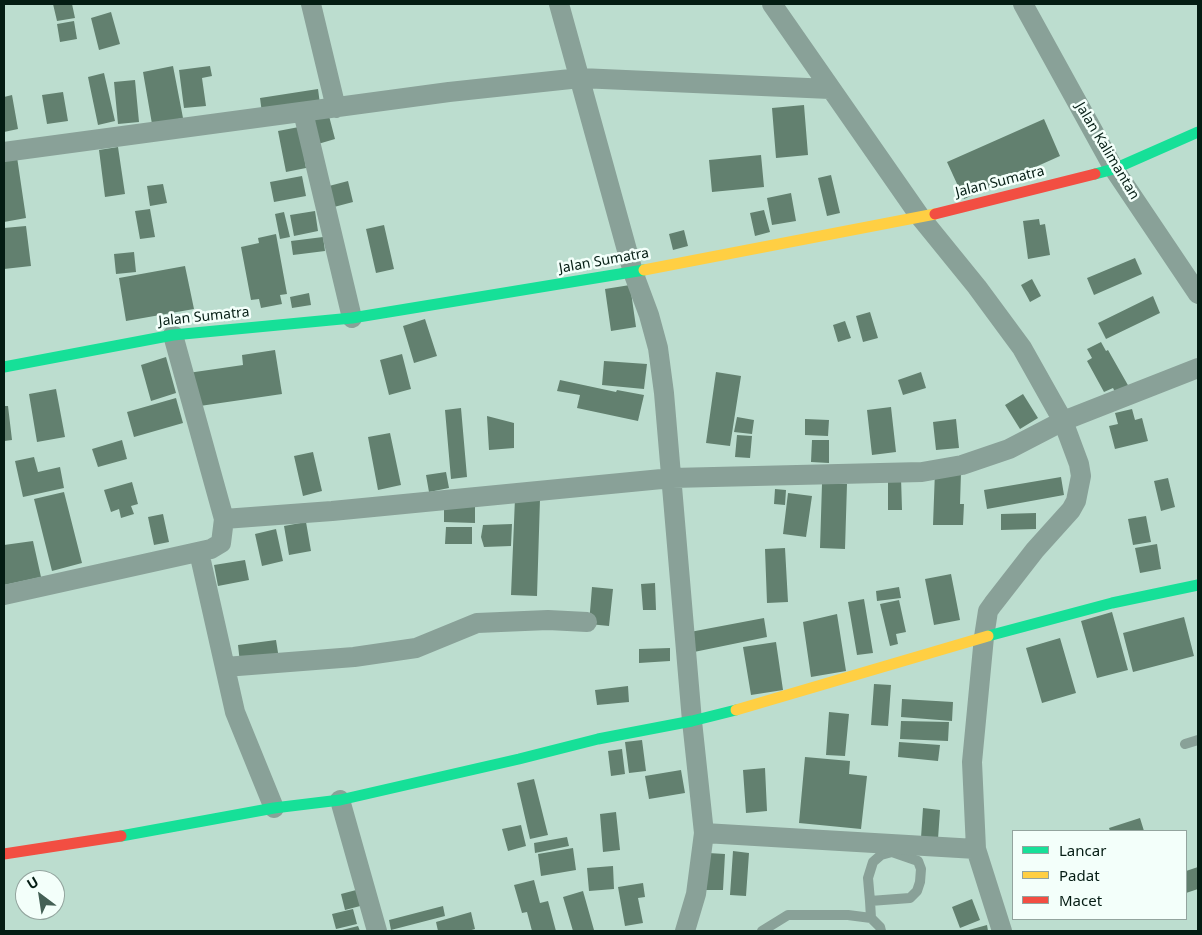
<!DOCTYPE html>
<style>
body{margin:0}
#map{position:relative;width:1202px;height:935px;overflow:hidden;background:#bcddcf;font-family:"Noto Sans",sans-serif}
canvas{display:block}
.frame{position:absolute;inset:0;border:5px solid #041c13;pointer-events:none}
.legend{position:absolute;left:1012px;top:830px;width:175px;height:90px;box-sizing:border-box;background:#f3fffa;border:1px solid #93a49e;margin:0;padding:6px 9px;list-style:none;font-size:15px;color:#041c13}
.legend li{display:flex;align-items:center;gap:10px;height:25px}
.legend b{width:25px;border:1px solid #93a49e}
.north{position:absolute;left:15px;top:870px;width:50px;height:50px;box-sizing:border-box;background:#f3fffa;border:1px solid #93a49e;border-radius:50%;rotate:329deg;font-size:14px;font-weight:700;line-height:20px;text-align:center;color:#041c13}
.north::after{content:'';display:block;margin:auto;width:18px;height:22px;background:#446055;clip-path:polygon(50% 0,100% 100%,50% 72%,0 100%)}
</style>
<div id="map">
<canvas width="1202" height="935"></canvas>
<div class="frame"></div>
<ul class="legend">
<li><b style="height:6px;background:#16e098"></b>Lancar</li>
<li><b style="height:6px;background:#ffcf43"></b>Padat</li>
<li><b style="height:6px;background:#f24e42"></b>Macet</li>
</ul>
<div class="north">U</div>
</div>
<script>
const context = document.querySelector('canvas').getContext('2d');
context.lineJoin = 'round';
function fillPath(path, color) { context.fillStyle = color; context.fill(path, 'evenodd'); }
const shape = rows => new Path2D(rows.map(r => 'M' + r).join(''));
function trace(path, color, width, dash) { context.strokeStyle = color; context.lineWidth = width; context.lineCap = dash ? 'butt' : 'round'; context.setLineDash(dash || []); context.stroke(path); }
function drawText(font, color, halo, rows, align = 'center') {
  context.font = font + ' "Noto Sans",sans-serif'; context.lineWidth = 5; context.setLineDash([]); context.textBaseline = 'middle'; context.strokeStyle = halo; context.fillStyle = color; for (const [text, x, y, turn = 0] of rows) {
    context.save(); context.translate(x, y); context.rotate((+turn || 0) * Math.PI / 180); context.textAlign = isNaN(turn) ? turn : align; if (halo) context.strokeText(text, 0, 0); context.fillText(text, 0, 0); context.restore();
  }
}
const building = shape([
 [53,4,72,4,75,18,57,21],
 [111,12,120,44,99,50,91,18],
 [74,21,77,39,60,42,57,24],
 [173,66,183,118,152,124,143,72],
 [210,66,212,76,202,78,206,106,184,108,179,70],
 [104,73,115,121,98,125,88,77],
 [135,80,139,122,118,124,114,82],
 [318,89,320,104,262,113,260,98],
 [63,92,68,121,47,124,42,95],
 [12,95,18,129,4,132,4,97],
 [804,105,808,155,776,158,772,108],
 [329,116,335,139,318,144,312,120],
 [1044,119,1060,156,964,199,947,162],
 [299,127,306,168,286,172,278,131],
 [118,147,125,194,105,197,99,150],
 [761,155,764,187,712,192,709,160],
 [17,157,26,218,4,222,4,160],
 [831,175,840,213,827,216,818,178],
 [302,176,306,196,274,202,270,182],
 [348,181,353,202,334,207,329,186],
 [163,184,167,203,150,206,147,186],
 [791,193,796,221,772,225,767,198],
 [150,209,155,237,140,239,135,211],
 [764,210,770,232,755,236,750,213],
 [315,211,318,231,294,236,290,215],
 [284,212,290,237,280,239,275,214],
 [1039,219,1040,225,1045,224,1050,255,1028,259,1023,221],
 [384,225,394,269,376,273,366,229],
 [26,226,31,266,4,269,4,228],
 [684,230,688,246,673,250,669,234],
 [276,234,287,294,280,295,282,304,261,308,259,299,251,300,241,247,259,243,258,238],
 [323,237,325,251,293,255,291,241],
 [134,252,136,272,116,274,114,254],
 [1135,258,1142,274,1094,295,1087,278],
 [185,266,194,309,126,321,119,278],
 [1032,279,1041,296,1030,302,1021,285],
 [630,285,636,327,611,331,605,289],
 [309,293,311,305,292,308,290,297],
 [1153,296,1160,313,1106,339,1098,323],
 [870,312,878,338,863,342,856,316],
 [425,319,437,356,414,363,403,326],
 [845,321,851,338,838,342,833,325],
 [1101,342,1106,351,1108,350,1129,387,1116,394,1113,388,1104,392,1087,361,1092,358,1087,349],
 [275,350,282,394,193,407,188,373,243,365,242,355],
 [402,354,411,389,389,395,380,360],
 [166,357,176,393,151,401,141,365],
 [604,361,647,364,644,389,602,385],
 [716,372,741,376,730,446,706,443],
 [921,372,926,388,903,395,898,380],
 [560,380,616,392,617,390,644,395,638,421,577,408,580,395,557,391],
 [56,389,65,437,37,442,29,394],
 [1023,394,1038,418,1020,429,1005,405],
 [176,398,183,423,134,437,127,412],
 [4,406,8,406,12,440,4,441],
 [891,407,896,452,872,455,867,410],
 [461,408,467,477,451,479,445,410],
 [1132,409,1135,420,1142,418,1148,441,1115,449,1109,426,1118,424,1115,413],
 [487,416,514,423,514,448,489,450],
 [737,417,754,420,752,434,734,432],
 [805,419,829,420,828,436,805,435],
 [956,419,959,448,936,450,933,422],
 [390,433,401,485,378,490,368,437],
 [737,435,752,436,750,458,735,457],
 [122,440,127,459,98,467,92,449],
 [812,440,829,440,829,463,811,462],
 [313,452,322,491,303,496,294,456],
 [34,457,38,472,60,467,64,488,23,497,15,461],
 [935,471,961,472,960,504,964,504,963,525,933,525],
 [446,472,449,488,429,492,426,475],
 [888,477,901,477,902,510,888,510],
 [1061,477,1064,495,987,509,984,490],
 [1168,478,1175,507,1161,511,1154,481],
 [132,482,138,504,131,506,134,514,121,518,119,509,111,512,104,490],
 [822,484,847,484,845,549,820,548],
 [775,489,786,490,785,505,774,504],
 [64,492,82,563,52,571,34,499],
 [788,493,812,496,806,537,783,534],
 [515,498,540,499,537,596,511,595],
 [444,505,475,506,475,523,444,522],
 [1036,513,1036,529,1001,530,1001,514],
 [163,514,169,542,154,545,148,517],
 [1146,516,1151,542,1133,545,1128,519],
 [306,522,311,551,289,555,284,526],
 [512,524,511,546,484,547,481,537,483,525],
 [446,527,472,527,472,544,445,544],
 [276,529,283,561,262,566,255,534],
 [33,541,41,577,4,585,4,545],
 [1157,544,1161,569,1140,573,1135,548],
 [785,548,788,602,767,603,765,549],
 [245,560,249,580,218,586,214,565],
 [951,574,960,620,934,625,925,579],
 [655,583,656,610,643,610,641,584],
 [592,587,613,589,609,626,589,624],
 [899,587,901,598,877,601,876,591],
 [864,599,873,653,857,655,848,602],
 [899,600,906,632,896,634,898,644,890,646,880,604],
 [1112,612,1128,670,1097,678,1081,621],
 [837,614,846,671,811,677,803,622],
 [1184,617,1194,656,1133,672,1123,633],
 [764,618,767,637,694,652,690,632],
 [1060,638,1076,693,1042,703,1026,648],
 [276,640,279,659,240,663,238,645],
 [776,642,783,690,751,695,743,647],
 [670,648,670,661,639,663,639,649],
 [874,684,891,685,888,726,871,725],
 [628,686,629,702,597,705,595,690],
 [902,699,953,702,952,721,901,717],
 [829,712,849,714,845,756,826,755],
 [901,721,949,722,948,741,900,739],
 [642,740,646,771,629,773,625,742],
 [899,742,940,745,938,761,898,757],
 [622,749,625,774,611,776,608,751],
 [805,757,850,761,849,774,867,776,861,829,799,823],
 [765,768,767,811,746,813,743,770],
 [681,770,685,793,649,799,645,776],
 [534,779,548,835,530,839,517,783],
 [923,808,940,810,938,839,921,838],
 [616,812,620,850,603,852,600,814],
 [1140,818,1144,831,1110,831,1109,828],
 [521,825,526,846,508,851,502,829],
 [567,837,569,846,535,853,534,843],
 [573,848,576,870,541,876,538,854],
 [733,851,749,853,746,896,730,895],
 [708,853,725,854,723,890,706,890],
 [613,866,614,889,589,891,587,868],
 [1198,867,1198,889,1186,893,1186,871],
 [534,880,540,903,548,901,556,931,532,931,527,912,522,913,514,885],
 [643,883,645,897,638,898,643,923,625,926,618,887],
 [360,889,364,905,345,910,341,894],
 [583,891,594,930,573,931,563,897],
 [972,899,980,920,960,928,952,907],
 [443,906,445,916,391,930,389,920],
 [353,909,357,924,336,929,332,914],
 [471,912,475,929,468,931,438,931,436,922],
 [987,925,988,931,965,931],
 [358,926,360,931,338,931]
]);
const lane = shape([
 [1185,744,1198,740],
 [870,901,910,898,917,891,920,882,921,869,918,861,892,852,881,855,873,862,868,878,870,901,871,918],
 [762,931,788,915,848,915,871,918,880,927,881,931]
]);
const street = shape([
 [311,4,336,108],
 [559,4,633,272,649,315,658,348,664,393,692,721,704,833,696,894,685,931],
 [772,4,921,218,977,287,1022,348,1063,421,1079,464,1081,476,1076,501,1071,510,1035,550,993,604,988,611,984,637,972,762,976,849,1002,931],
 [1023,4,1114,169,1198,294],
 [303,112,352,318],
 [4,152,449,92,580,78,830,89],
 [224,519,332,511,672,478,922,472,962,465,1009,449,1063,421,1198,368],
 [199,552,235,712,274,808],
 [4,595,211,549,221,543,224,519,173,335],
 [225,667,354,657,416,648,477,623,548,620,587,622],
 [340,800,377,931],
 [704,833,976,849]
]);
const fast = shape([
 [1095,174,1114,169,1198,132],
 [4,367,173,335,352,318,644,270],
 [988,636,1112,603,1198,585],
 [121,836,274,808,340,800,519,759,598,739,692,721,736,710]
]);
const slow = shape([
 [644,270,935,214],
 [736,710,988,636]
]);
const jam = shape([
 [935,214,1095,174],
 [4,854,121,836]
]);
const streetNames = [
 ["Jalan Kalimantan",1107,151,59],
 ["Jalan Sumatra",1000,182,-14],
 ["Jalan Sumatra",604,261,-10],
 ["Jalan Sumatra",204,317,-6]
];
fillPath(building, '#62806f');
trace(lane, '#89a198', 10);
trace(street, '#89a198', 20);
trace(fast, '#16e098', 11);
trace(slow, '#ffcf43', 11);
trace(jam, '#f24e42', 11);
drawText('14px', '#041c13', '#f3fffa', streetNames);
</script>
